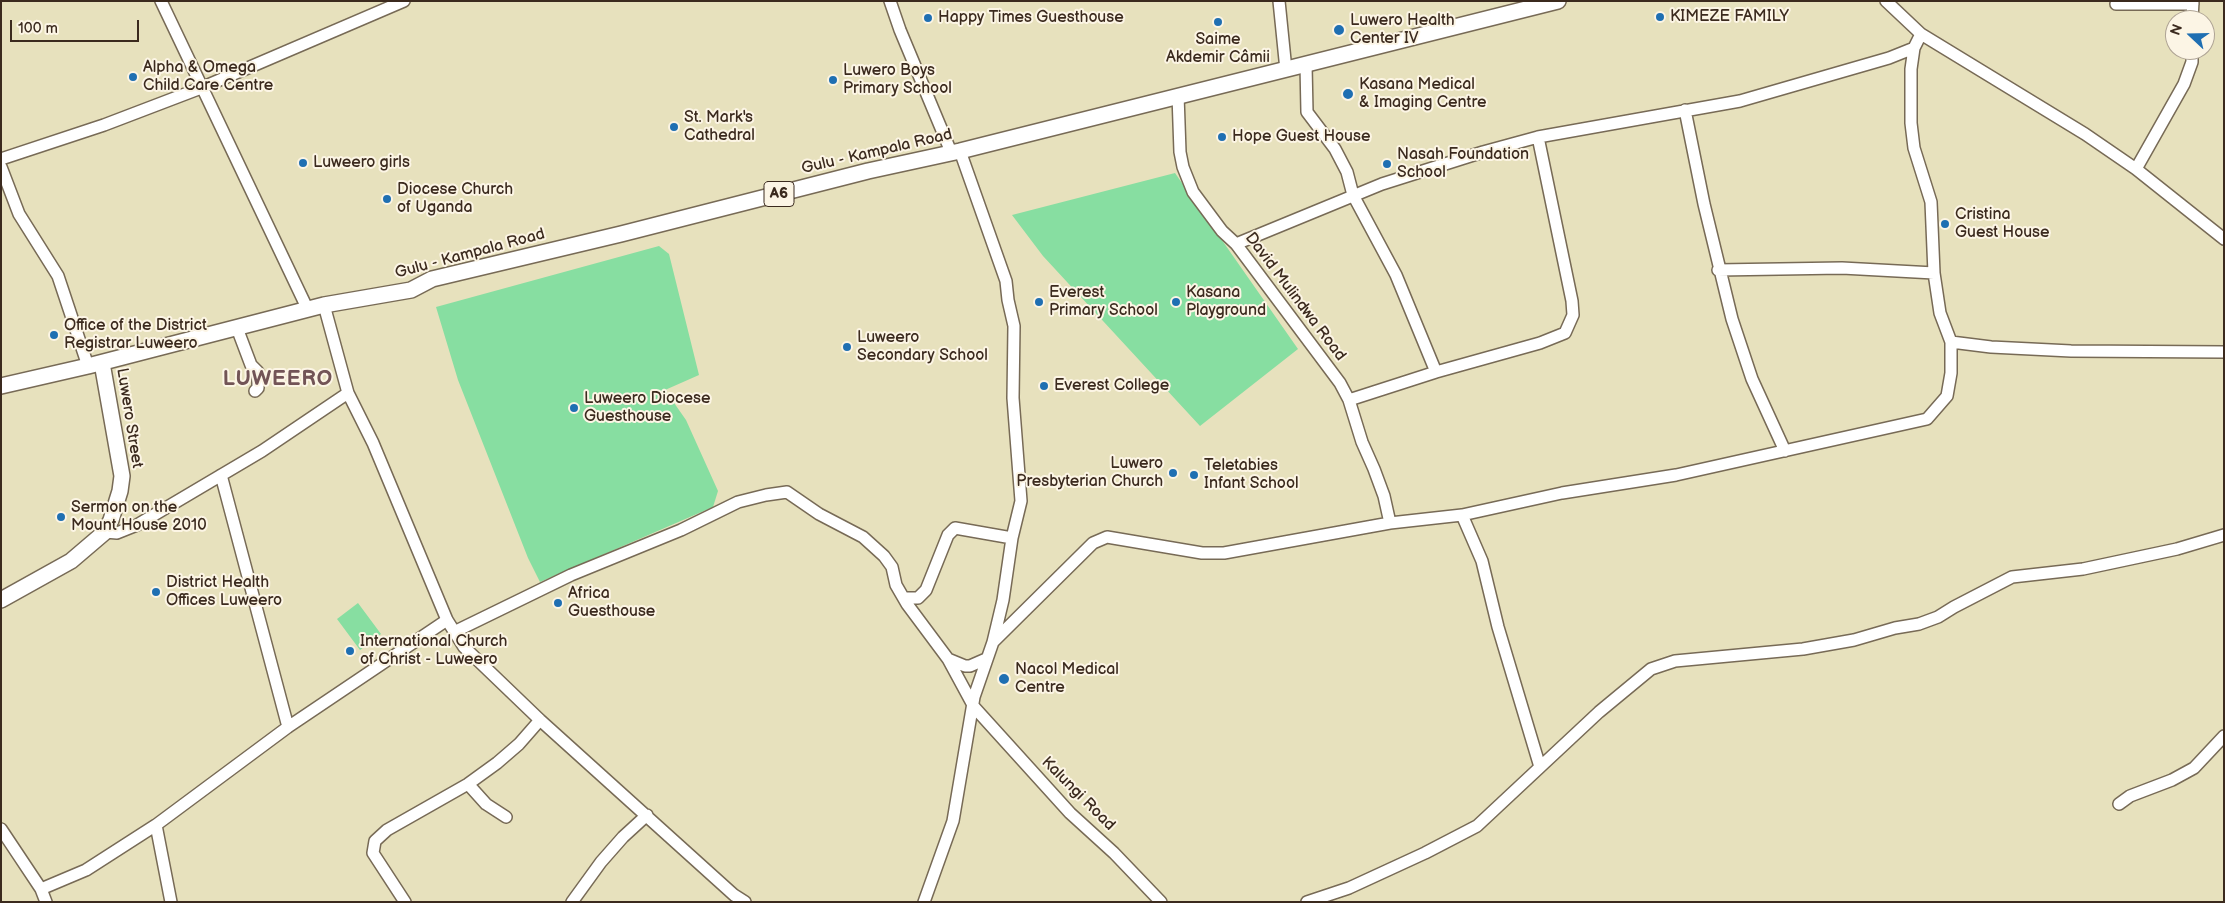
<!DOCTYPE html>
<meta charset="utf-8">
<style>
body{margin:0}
#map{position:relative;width:2225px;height:903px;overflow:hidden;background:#e7e1bd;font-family:"Balsamiq Sans",sans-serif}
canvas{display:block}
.frame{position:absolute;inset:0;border:2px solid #3b2a1e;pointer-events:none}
.north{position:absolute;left:2165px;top:10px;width:50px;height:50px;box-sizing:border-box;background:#fcf5e5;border:1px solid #afa495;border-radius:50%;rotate:291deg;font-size:14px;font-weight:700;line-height:20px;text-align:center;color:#3b2a1e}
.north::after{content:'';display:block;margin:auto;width:18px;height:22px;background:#1f6fb2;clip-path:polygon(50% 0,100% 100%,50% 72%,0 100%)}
.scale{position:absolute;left:10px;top:20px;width:129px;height:22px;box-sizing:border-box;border:2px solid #3b2a1e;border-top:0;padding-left:6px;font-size:15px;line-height:18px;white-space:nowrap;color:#3b2a1e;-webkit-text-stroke:4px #fcf5e5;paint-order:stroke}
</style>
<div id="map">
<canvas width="2225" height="903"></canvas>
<div class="frame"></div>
<div class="north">N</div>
<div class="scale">100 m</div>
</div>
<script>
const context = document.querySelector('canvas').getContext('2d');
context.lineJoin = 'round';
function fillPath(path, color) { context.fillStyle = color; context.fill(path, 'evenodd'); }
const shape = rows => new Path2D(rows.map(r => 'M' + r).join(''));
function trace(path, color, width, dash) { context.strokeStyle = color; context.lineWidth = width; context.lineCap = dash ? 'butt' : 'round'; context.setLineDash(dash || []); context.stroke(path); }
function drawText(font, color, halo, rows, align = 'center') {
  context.font = font + ' "Balsamiq Sans",sans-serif'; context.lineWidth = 4; context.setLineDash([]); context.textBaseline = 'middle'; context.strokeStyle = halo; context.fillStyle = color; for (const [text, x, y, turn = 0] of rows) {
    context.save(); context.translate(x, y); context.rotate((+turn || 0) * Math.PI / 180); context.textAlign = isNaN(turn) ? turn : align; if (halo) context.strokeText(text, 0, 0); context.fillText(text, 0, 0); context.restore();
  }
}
const green = shape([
 [1175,173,1298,349,1200,426,1043,256,1012,215],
 [659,246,669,254,699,375,665,390,686,420,718,491,713,507,540,582,528,558,458,380,436,307],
 [358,603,381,634,360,650,337,619]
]);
const minor = shape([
 [161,1,308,310],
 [890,1,900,30,951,152],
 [1279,1,1286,70],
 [1886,1,1921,34,2085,134,2136,169,2224,239],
 [2116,4,2193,4],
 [2192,20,2193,1],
 [1306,65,1307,112,1335,149,1347,172,1353,195,1396,275,1436,372],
 [1178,95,1180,152,1183,167,1193,192,1222,231,1236,244,1340,383,1349,400,1362,442,1374,469,1384,496,1390,523],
 [1685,110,1704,204,1732,319,1752,379,1785,451],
 [1,159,104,125,201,88,404,1],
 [1,167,19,214,58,276,88,366],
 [2136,169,2184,84,2192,62,2192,50],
 [1236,244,1382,184,1483,152,1538,137,1740,101,1889,58,1914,48],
 [1718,270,1842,268,1934,273],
 [324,305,348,393,373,443,447,620,464,647,540,720,734,895,745,902],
 [237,328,251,365,258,372,258,388,255,391],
 [1951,342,1991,347,2071,351,2224,352],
 [1349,400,1436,372,1540,343,1565,333,1573,315,1572,301,1538,137],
 [221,475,288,727],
 [1462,515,1482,561,1498,627,1540,767],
 [105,532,117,533,137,525,262,451,348,393],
 [904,598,918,598,926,590,948,535,955,528,1012,538],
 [454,632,571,575,681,530,738,502,766,495,787,492,819,514,863,537,884,556,892,567,896,585,907,604,948,659,974,707,1070,813,1114,853,1161,902],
 [993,642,1093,543,1107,537,1202,553,1224,553,1390,523,1462,515,1562,493,1676,475,1927,419,1947,396,1951,373,1951,342,1940,313,1934,273,1931,202,1914,148,1911,123,1911,69,1914,48,1921,34],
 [948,659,965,666,970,666,986,659],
 [468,784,486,804,506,817],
 [2119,804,2130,796,2172,780,2194,768,2224,736],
 [156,825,171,902],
 [1,829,41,889,46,902],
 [41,889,86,870,156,825,288,727,447,620],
 [405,902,373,853,375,841,387,830,468,784,497,763,519,744,540,720],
 [572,902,601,862,623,837,647,815],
 [924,902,953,821,974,697,993,642,1003,600,1012,538,1021,501,1013,398,1014,326,1008,300,1006,281,960,151],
 [1307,902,1349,888,1425,853,1477,826,1599,712,1651,669,1675,661,1803,649,1854,640,1895,628,1919,624,1938,617,1954,607,2012,577,2083,569,2177,549,2224,535]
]);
const major = shape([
 [1,386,88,366,324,305,411,290,432,279,621,234,868,171,960,151,1558,1],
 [1,600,71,561,105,532,111,520,120,491,122,476,102,363]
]);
const markers = [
 [1660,17,5,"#1f6fb2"],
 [928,18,5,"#1f6fb2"],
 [1218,22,5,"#1f6fb2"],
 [1339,30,6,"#1f6fb2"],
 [133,77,5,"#1f6fb2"],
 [833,80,5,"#1f6fb2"],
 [1348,94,6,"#1f6fb2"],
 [674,127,5,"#1f6fb2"],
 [1222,137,5,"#1f6fb2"],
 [303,163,5,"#1f6fb2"],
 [1387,164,5,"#1f6fb2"],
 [387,199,5,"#1f6fb2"],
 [1945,224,5,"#1f6fb2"],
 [1039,302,5,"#1f6fb2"],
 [1176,302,5,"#1f6fb2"],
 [54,335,5,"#1f6fb2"],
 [847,347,5,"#1f6fb2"],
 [1044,386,5,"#1f6fb2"],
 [574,408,5,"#1f6fb2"],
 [1173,473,5,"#1f6fb2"],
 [1194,475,5,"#1f6fb2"],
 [61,517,5,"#1f6fb2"],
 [156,592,5,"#1f6fb2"],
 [558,603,5,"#1f6fb2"],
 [350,651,5,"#1f6fb2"],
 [1004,679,6,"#1f6fb2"]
];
const shields = [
 [779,194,30]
];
const shieldNames = [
 ["A6",779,194]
];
const poiNames = [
 ["KIMEZE FAMILY",1670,17],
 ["Happy Times Guesthouse",938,18],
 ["Luwero Health",1350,21],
 ["Center IV",1350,39],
 ["Saime",1218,40,"center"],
 ["Akdemir Câmii",1218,58,"center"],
 ["Alpha & Omega",143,68],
 ["Child Care Centre",143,86],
 ["Luwero Boys",843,71],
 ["Primary School",843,89],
 ["Kasana Medical",1359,85],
 ["& Imaging Centre",1359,103],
 ["St. Mark's",684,118],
 ["Cathedral",684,136],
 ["Hope Guest House",1232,137],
 ["Nasah Foundation",1397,155],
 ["School",1397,173],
 ["Luweero girls",313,163],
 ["Diocese Church",397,190],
 ["of Uganda",397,208],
 ["Cristina",1955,215],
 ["Guest House",1955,233],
 ["Everest",1049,293],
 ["Primary School",1049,311],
 ["Kasana",1186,293],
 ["Playground",1186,311],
 ["Office of the District",64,326],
 ["Registrar Luweero",64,344],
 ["Luweero",857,338],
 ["Secondary School",857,356],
 ["Everest College",1054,386],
 ["Luweero Diocese",584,399],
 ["Guesthouse",584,417],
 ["Luwero",1163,464,"right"],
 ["Presbyterian Church",1163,482,"right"],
 ["Teletabies",1204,466],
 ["Infant School",1204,484],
 ["Sermon on the",71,508],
 ["Mount House 2010",71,526],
 ["District Health",166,583],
 ["Offices Luweero",166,601],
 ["Africa",568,594],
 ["Guesthouse",568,612],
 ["International Church",360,642],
 ["of Christ - Luweero",360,660],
 ["Nacol Medical",1015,670],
 ["Centre",1015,688]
];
const streetNames = [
 ["Gulu - Kampala Road",877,152,-13],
 ["Gulu - Kampala Road",470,254,-15],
 ["David Mulindwa Road",1295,297,53],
 ["Luwero Street",129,418,81],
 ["Kalungi Road",1078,794,45]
];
const districtNames = [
 ["LUWEERO",278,380]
];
fillPath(green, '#87dea1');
trace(minor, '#776a56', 14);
trace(major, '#776a56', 18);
trace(minor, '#fff', 11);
trace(major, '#fff', 15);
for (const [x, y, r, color] of markers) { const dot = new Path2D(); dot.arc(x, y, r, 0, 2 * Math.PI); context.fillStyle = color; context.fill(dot); trace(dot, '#fcf5e5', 2); }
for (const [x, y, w] of shields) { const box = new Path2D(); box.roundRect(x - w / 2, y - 12.5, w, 25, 4); context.fillStyle = '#fcf5e5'; context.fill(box); trace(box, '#3b2a1e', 1); }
drawText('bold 15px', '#3b2a1e', null, shieldNames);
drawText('16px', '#3b2a1e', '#fcf5e5', poiNames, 'left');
drawText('16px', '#3b2a1e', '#fcf5e5', streetNames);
context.letterSpacing = '1px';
drawText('bold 21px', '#725456', '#fcf5e5', districtNames);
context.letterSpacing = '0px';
</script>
